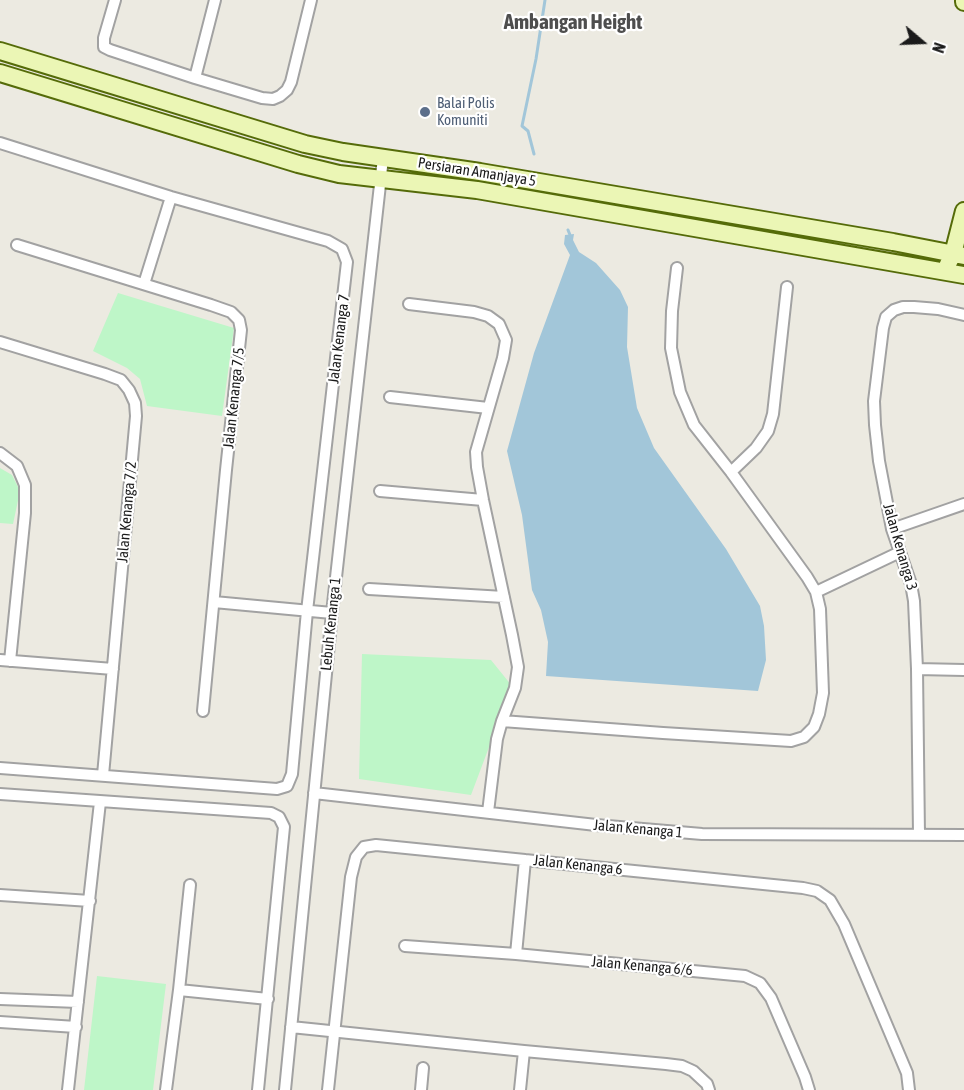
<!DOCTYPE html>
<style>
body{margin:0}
#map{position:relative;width:964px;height:1090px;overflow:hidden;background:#eceae1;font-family:"Asap Condensed",sans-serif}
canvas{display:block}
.north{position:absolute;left:892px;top:12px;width:60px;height:60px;-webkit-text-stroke:4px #fff;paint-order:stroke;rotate:109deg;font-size:16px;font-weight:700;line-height:24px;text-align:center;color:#1b1b1b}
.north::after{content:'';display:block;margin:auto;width:21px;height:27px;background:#1b1b1b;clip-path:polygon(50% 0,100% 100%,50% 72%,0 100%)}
</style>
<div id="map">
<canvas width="964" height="1090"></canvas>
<div class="north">N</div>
</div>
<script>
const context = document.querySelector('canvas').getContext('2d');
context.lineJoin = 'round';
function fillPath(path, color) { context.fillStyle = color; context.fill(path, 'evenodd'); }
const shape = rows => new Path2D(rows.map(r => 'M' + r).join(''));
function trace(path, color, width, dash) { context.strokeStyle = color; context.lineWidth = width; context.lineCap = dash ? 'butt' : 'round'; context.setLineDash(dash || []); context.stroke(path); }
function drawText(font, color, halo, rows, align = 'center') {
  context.font = font + ' "Asap Condensed",sans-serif'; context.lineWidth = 4.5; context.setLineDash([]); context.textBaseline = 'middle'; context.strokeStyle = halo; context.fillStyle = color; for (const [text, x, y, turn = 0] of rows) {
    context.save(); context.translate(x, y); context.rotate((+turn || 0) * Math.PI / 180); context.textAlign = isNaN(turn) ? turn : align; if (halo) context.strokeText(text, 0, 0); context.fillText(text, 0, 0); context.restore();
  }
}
const park = shape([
 [118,293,234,328,222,416,147,406,140,379,127,368,93,351],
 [0,468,12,475,20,491,13,524,0,523],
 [362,654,491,660,512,686,471,795,359,779],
 [97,976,166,984,153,1090,84,1090]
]);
const water = shape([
 [574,234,573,240,579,252,596,263,620,290,628,307,627,347,637,408,654,448,726,549,760,606,764,626,766,660,758,691,546,676,548,642,541,610,532,590,522,515,507,451,534,353,570,255,564,244,565,235]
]);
const stream = shape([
 [534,154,528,131,522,126,536,59,545,0],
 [568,230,570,235,569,238]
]);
const street = shape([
 [115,0,104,38,104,47,110,50,195,78,262,98,273,99,280,96,287,90,291,82,311,0],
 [195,78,215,0],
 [0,143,171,197,328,241,342,249,347,262,307,611,292,774,287,786,277,789,0,768],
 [17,245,211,305,231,312,239,320,241,330,226,470,203,711],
 [144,284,171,197],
 [409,304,474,312,488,316,499,324,506,340,503,358,476,452,477,467,483,500,512,635,518,667,515,688,502,721,497,739,488,812],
 [0,342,105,374,121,380,129,390,135,403,136,416,103,775],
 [390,397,488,408],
 [0,453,17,466,25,485,25,513,10,661],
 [731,472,756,448,768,431,773,414,787,287],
 [380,491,483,500],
 [892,529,964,504],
 [369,589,504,597],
 [816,592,900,552],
 [214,602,332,613],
 [0,660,113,669],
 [917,669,964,670],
 [502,721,663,733,791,741,804,737,814,727,819,714,823,693,820,609,816,592,807,577,731,472,694,425,680,392,671,348,672,311,677,268],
 [314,793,596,825,702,834,964,835],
 [0,794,271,813,279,817,284,827,258,1090],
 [919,835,917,669,914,601,911,584,892,529,879,461,875,425,874,401,883,328,886,317,894,310,903,307,914,307,938,309,964,315],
 [0,895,90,901],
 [405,946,516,954,745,976,760,983,771,998,805,1077,809,1090],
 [516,954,525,860],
 [179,990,268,999],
 [0,999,78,1002],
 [0,1022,76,1027],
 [291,1027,524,1051,666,1064,682,1066,693,1071,707,1084,709,1090],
 [68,1090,100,802],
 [166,1090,179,990,190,885],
 [285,1090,332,613,383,158],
 [328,1090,351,877,356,857,364,847,376,845,803,888,817,891,830,900,844,924,907,1073,909,1090],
 [421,1090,423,1068],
 [520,1090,524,1051]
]);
const secondary = shape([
 [964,0,964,2],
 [0,51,305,144,343,152,480,172,893,242,964,256],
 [0,73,298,164,339,174,477,190,964,275],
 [948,264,953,254,964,211]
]);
const markers = [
 [425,112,6,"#5c6f8a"]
];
const serviceNames = [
 ["Balai Polis",437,103],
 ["Komuniti",437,120]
];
const streetNames = [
 ["Persiaran Amanjaya 5",477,172,9],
 ["Jalan Kenanga 7",339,339,-83],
 ["Jalan Kenanga 7/5",234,398,-84],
 ["Jalan Kenanga 7/2",127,512,-85],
 ["Jalan Kenanga 3",900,547,74],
 ["Lebuh Kenanga 1",331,624,-84],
 ["Jalan Kenanga 1",638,829,5],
 ["Jalan Kenanga 6",578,865,6],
 ["Jalan Kenanga 6/6",642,966,5]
];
const districtNames = [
 ["Ambangan Height",573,22]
];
fillPath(park, '#bef6c8');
fillPath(water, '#a2c6d9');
trace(stream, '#a2c6d9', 3);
trace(street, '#a2a2a2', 14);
trace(secondary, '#556b09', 20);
trace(street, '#fff', 10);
trace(secondary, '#ebf6b5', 16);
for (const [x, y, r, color] of markers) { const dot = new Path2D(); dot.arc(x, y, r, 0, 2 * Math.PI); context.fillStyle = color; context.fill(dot); trace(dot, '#fff', 2); }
drawText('15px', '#4e5e75', '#fff', serviceNames, 'left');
drawText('15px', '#1b1b1b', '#fff', streetNames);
drawText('bold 21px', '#4e4e4e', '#fff', districtNames);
</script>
